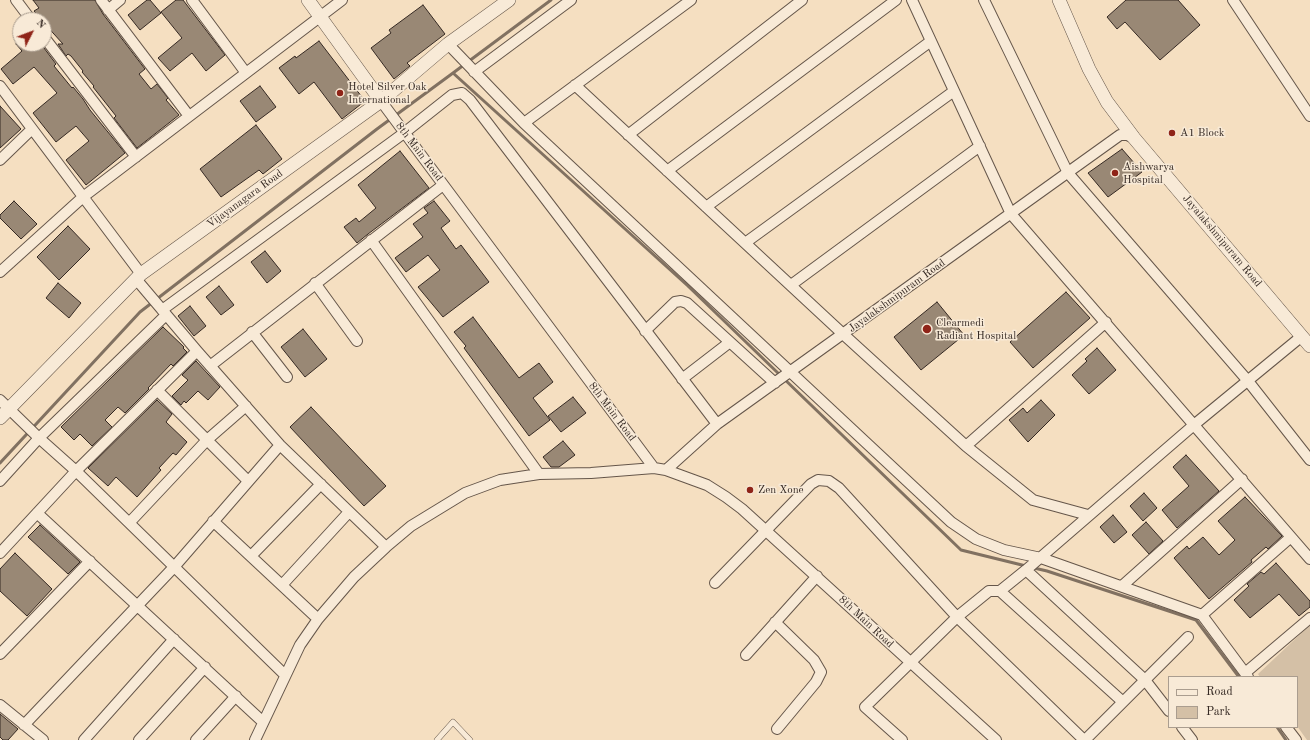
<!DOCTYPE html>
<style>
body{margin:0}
#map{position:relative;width:1310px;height:740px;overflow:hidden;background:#f5dfc1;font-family:"Old Standard TT",serif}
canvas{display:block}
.legend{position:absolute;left:1168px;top:676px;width:130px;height:52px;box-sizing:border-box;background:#f8ead7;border:1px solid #aa9d8f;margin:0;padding:5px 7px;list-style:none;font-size:12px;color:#352923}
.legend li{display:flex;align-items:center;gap:8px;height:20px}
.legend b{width:20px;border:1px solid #aa9d8f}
.north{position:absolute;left:12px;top:12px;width:40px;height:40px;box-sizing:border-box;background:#f8ead7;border:1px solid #aa9d8f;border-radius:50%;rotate:48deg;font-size:11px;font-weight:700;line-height:16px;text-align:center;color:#352923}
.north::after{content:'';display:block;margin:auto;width:14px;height:18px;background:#8f2418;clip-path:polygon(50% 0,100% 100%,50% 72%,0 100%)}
</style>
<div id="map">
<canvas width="1310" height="740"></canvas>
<ul class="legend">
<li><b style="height:5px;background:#f8ead7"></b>Road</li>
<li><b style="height:11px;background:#d4c0a6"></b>Park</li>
</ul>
<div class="north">N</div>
</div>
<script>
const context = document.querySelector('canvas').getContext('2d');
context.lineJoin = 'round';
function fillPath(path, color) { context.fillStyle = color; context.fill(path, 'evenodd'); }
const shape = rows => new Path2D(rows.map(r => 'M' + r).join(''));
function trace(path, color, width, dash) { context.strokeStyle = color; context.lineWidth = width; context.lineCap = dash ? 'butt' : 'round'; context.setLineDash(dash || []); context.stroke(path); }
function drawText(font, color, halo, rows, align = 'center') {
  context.font = font + ' "Old Standard TT",serif'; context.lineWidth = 3; context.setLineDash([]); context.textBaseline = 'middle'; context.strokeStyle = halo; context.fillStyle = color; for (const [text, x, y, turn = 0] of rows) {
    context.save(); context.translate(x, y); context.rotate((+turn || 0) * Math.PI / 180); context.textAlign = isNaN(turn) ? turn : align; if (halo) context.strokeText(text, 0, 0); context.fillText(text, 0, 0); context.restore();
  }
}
const green = shape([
 [1310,625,1310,740,1307,740,1297,726,1297,677,1260,677,1258,674]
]);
const stream = shape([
 [453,73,551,0],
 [0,463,140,312,377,129,453,73,688,286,961,550,1026,566],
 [1034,568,1047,571,1196,620,1239,677],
 [1277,727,1286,740]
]);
const building = shape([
 [33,0,95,0,103,14,145,69,139,74,151,89,157,84,168,98,166,100,179,115,137,148,114,118,116,116,93,87,94,86,82,72,83,71,71,56,68,54,66,56,58,44,63,44,44,23,44,20,42,20,34,11,39,8,33,0],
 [147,0,150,0,161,13,140,30,128,15,147,0],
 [176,0,183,0,225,55,206,71,192,53,170,71,158,58,182,38,161,12,176,0],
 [1126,0,1178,0,1200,25,1160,60,1125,22,1117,29,1107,17,1126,0],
 [423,5,445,34,407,63,410,66,394,79,371,48,391,33,389,30,423,5],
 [319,41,365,101,342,119,314,82,299,94,279,68,295,56,296,58,319,41],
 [16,44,41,44,56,64,54,66,72,88,73,87,83,99,90,110,125,153,86,185,66,160,89,141,76,126,56,142,33,113,57,93,34,67,13,84,1,69,22,51,16,44],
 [260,86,276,107,256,122,240,101,260,86],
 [0,106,21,129,0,148,0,106],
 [256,125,282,159,263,174,259,170,221,197,200,169,256,125],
 [1122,149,1142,172,1108,197,1088,173,1122,149],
 [400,151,429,188,368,234,357,243,344,227,356,218,359,222,376,208,358,185,400,151],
 [14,201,37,224,21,239,0,218,0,215,14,201],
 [434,201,450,221,441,228,456,249,461,245,489,282,443,317,418,287,440,270,428,255,406,272,395,258,423,237,413,224,428,213,424,208,434,201],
 [68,226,90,249,59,280,37,257,68,226],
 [265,251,281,271,267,283,251,262,265,251],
 [58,283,81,303,69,318,46,298,58,283],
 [219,286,234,305,221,315,206,297,219,286],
 [1066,292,1090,318,1033,368,1010,342,1066,292],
 [937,302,964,335,921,370,894,337,937,302],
 [190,306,206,326,194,336,178,316,190,306],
 [473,317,519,378,539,363,553,382,533,398,550,420,529,436,464,348,466,346,454,332,473,317],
 [163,327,184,347,183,348,187,352,173,366,171,364,148,388,149,389,125,413,118,407,105,420,112,427,92,446,80,434,74,440,61,427,163,327],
 [303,329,327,359,305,377,281,347,303,329],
 [1097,348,1116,370,1089,394,1072,375,1087,361,1085,359,1097,348],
 [196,361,220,387,208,400,198,391,186,403,184,401,181,405,172,396,188,380,182,375,196,361],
 [573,397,586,413,561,432,548,416,573,397],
 [157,400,172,414,166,422,187,442,176,455,173,453,159,468,161,470,137,497,116,477,108,486,88,468,157,400],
 [1041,400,1055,415,1028,442,1009,420,1023,408,1027,413,1041,400],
 [311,407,386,486,364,506,290,427,311,407],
 [563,441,575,455,559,467,551,467,543,457,563,441],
 [1186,455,1219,491,1177,528,1162,510,1189,486,1173,467,1186,455],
 [1144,493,1157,508,1143,521,1130,506,1144,493],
 [1245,497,1282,536,1268,549,1266,547,1251,560,1252,562,1209,599,1174,558,1187,546,1189,549,1203,537,1219,555,1235,540,1218,521,1245,497],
 [1113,515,1127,532,1114,543,1100,527,1113,515],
 [1146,522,1163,541,1149,554,1132,535,1146,522],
 [40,525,80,562,68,574,28,537,40,525],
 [15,553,52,589,27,616,0,591,0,569,15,553],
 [1276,563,1310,601,1310,607,1299,616,1279,594,1250,618,1234,600,1249,586,1247,584,1261,572,1264,574,1276,563],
 [0,714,18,729,8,740,3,740,0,737,0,714]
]);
const service = shape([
 [437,740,453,722,470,740]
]);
const minor = shape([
 [16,0,31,20],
 [101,0,189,116],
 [192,0,246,73],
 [912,0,1011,214,1310,559],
 [984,0,1068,173,1248,381,1310,460],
 [1233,0,1310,116],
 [108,10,120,0],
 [44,37,136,157],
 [448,44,524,123,951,522,976,539,1004,550,1041,558,1202,615,1248,677],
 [474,72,571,0],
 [575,85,843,334,966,446,1033,500,1088,515],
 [0,86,141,274],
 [381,101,654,468],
 [524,123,691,0],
 [628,135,802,0],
 [0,160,32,129],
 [667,171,896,0],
 [706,207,931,41],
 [371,240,539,474],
 [745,243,954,91],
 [0,272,83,197,342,0],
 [136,279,197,351,280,445,386,547],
 [315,283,357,341],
 [791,285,980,146],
 [162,310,404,133,452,95,462,93,470,100,717,424],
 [645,331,675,302,681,301,687,303,775,383],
 [252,332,287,377],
 [210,366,443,185],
 [682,379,730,342],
 [157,390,248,481],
 [0,400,39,438,76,471,285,675],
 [966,446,1106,322],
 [666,470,717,424,1120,135,1127,135,1134,138],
 [0,481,39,438,166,315],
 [37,513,263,722],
 [213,521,318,619],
 [130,522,207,440,246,406],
 [0,553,76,471,197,351],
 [251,556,321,484],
 [1026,570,1145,680,1169,711],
 [715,583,811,484,818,480,829,481,839,488,957,617,1084,740],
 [282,585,349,512],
 [1122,586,1242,479],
 [1000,591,1123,702],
 [1202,615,1291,537],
 [775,622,814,660,821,672,816,682,777,729],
 [0,654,90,561],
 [746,655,817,576],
 [1245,673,1310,618],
 [0,705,43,740],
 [24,725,175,566,280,445],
 [1182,727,1192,740],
 [1286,727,1296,740],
 [84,740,174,639],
 [139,740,205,667],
 [196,740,236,696],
 [255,740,300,645,318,619,354,577,386,547,411,526,465,493,500,480,539,474,591,473,654,468,666,470,707,485,726,497,742,509,996,740],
 [902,740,865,707,957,617,989,591,1000,591,1026,570,1195,424,1302,336],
 [1085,740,1188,637]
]);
const tertiary = shape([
 [308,0,381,101],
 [1059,0,1089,69,1107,102,1134,138,1310,346],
 [0,418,141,274,381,101,448,44,509,0]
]);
const markers = [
 [340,93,4,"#8f2418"],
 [1172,133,4,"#8f2418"],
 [1115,173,4,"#8f2418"],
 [927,329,5,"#8f2418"],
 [750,490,4,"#8f2418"]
];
const poiNames = [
 ["Hotel Silver Oak",348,87],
 ["International",348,100],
 ["A1 Block",1180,133],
 ["Aishwarya",1123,167],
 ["Hospital",1123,180],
 ["Clearmedi",936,323],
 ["Radiant Hospital",936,336],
 ["Zen Xone",758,490]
];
const streetNames = [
 ["8th Main Road",419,152,53],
 ["Vijayanagara Road",245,199,-36],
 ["Jayalakshmipuram Road",1222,241,50],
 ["Jayalakshmipuram Road",897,296,-36],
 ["8th Main Road",612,412,53],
 ["8th Main Road",866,622,43]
];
fillPath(green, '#d4c0a6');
trace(stream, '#817161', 3);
fillPath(building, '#998875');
trace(building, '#352923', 1);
trace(service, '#65564a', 6);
trace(minor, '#65564a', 12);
trace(tertiary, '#65564a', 14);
trace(service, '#f8ead7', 5);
trace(minor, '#f8ead7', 10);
trace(tertiary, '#f8ead7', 13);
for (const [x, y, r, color] of markers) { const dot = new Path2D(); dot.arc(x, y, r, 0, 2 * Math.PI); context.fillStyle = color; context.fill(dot); trace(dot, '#f8ead7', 1.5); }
drawText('11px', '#352923', '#f8ead7', poiNames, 'left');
drawText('11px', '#352923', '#f8ead7', streetNames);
</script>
